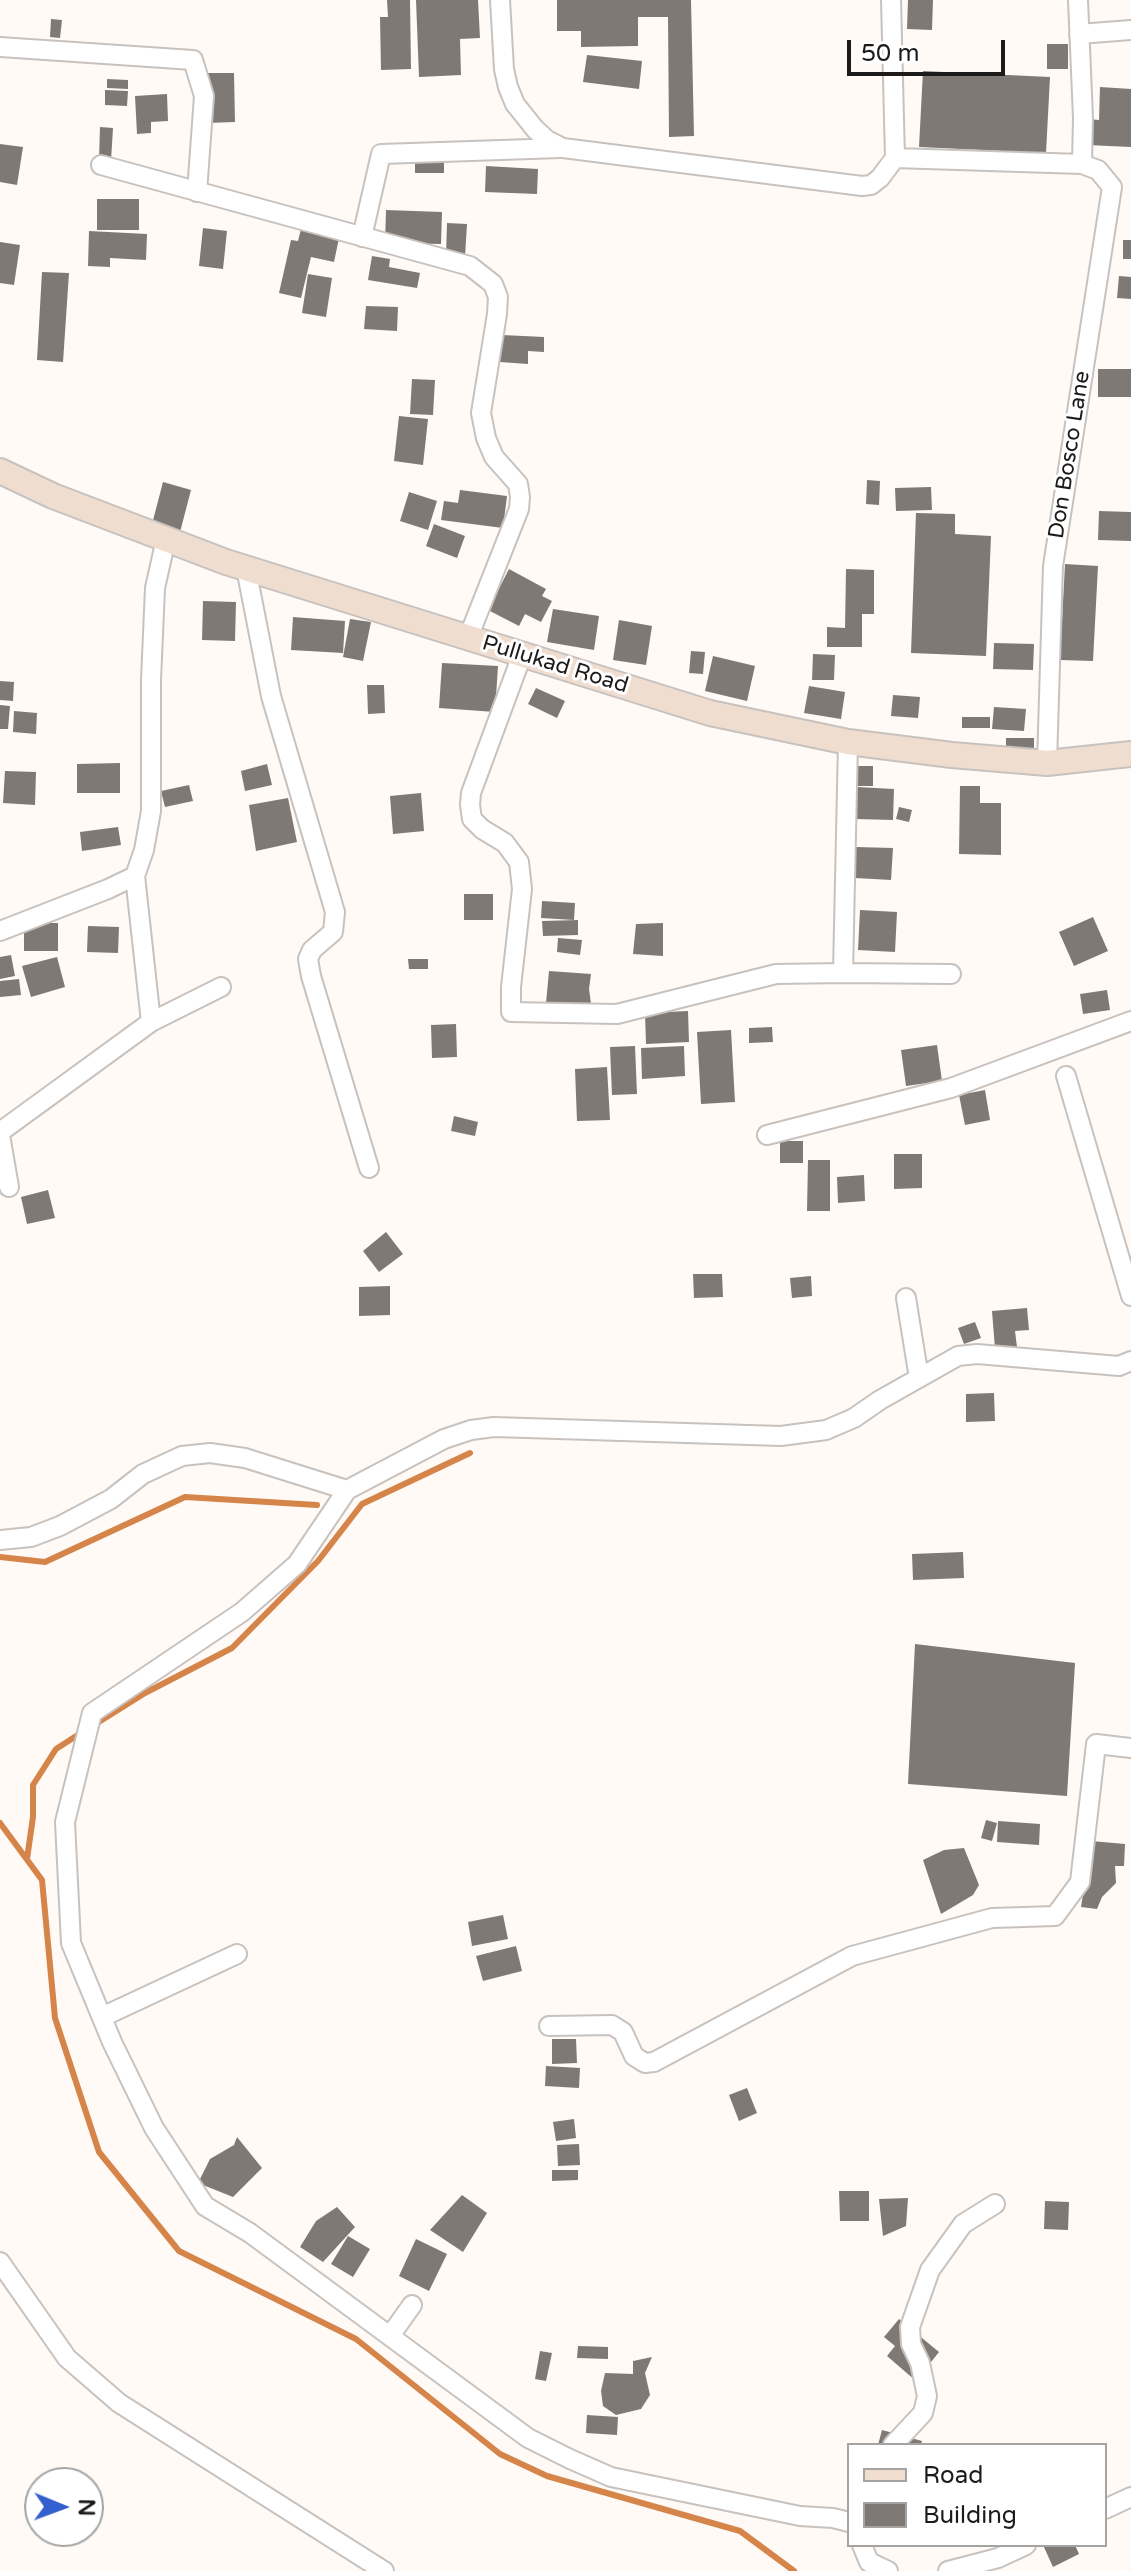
<!DOCTYPE html>
<style>
body{margin:0}
#map{position:relative;width:1131px;height:2571px;overflow:hidden;background:#fffaf6;font-family:"Varela Round",sans-serif}
canvas{display:block}
.legend{position:absolute;left:847px;top:2443px;width:260px;height:104px;box-sizing:border-box;background:#fff;border:2px solid #a5a4a3;margin:0;padding:10px 14px;list-style:none;font-size:24px;color:#1d1b1a}
.legend li{display:flex;align-items:center;gap:16px;height:40px}
.legend b{width:40px;border:2px solid #a5a4a3}
.north{position:absolute;left:24px;top:2467px;width:80px;height:80px;box-sizing:border-box;background:#fff;border:2px solid #a5a4a3;border-radius:50%;rotate:91deg;font-size:22px;font-weight:700;line-height:32px;text-align:center;color:#1d1b1a}
.north::after{content:'';display:block;margin:auto;width:28px;height:36px;background:#335fcf;clip-path:polygon(50% 0,100% 100%,50% 72%,0 100%)}
.scale{position:absolute;left:847px;top:40px;width:158px;height:36px;box-sizing:border-box;border:4px solid #1d1b1a;border-top:0;padding-left:10px;font-size:24px;line-height:28px;white-space:nowrap;color:#1d1b1a;-webkit-text-stroke:6px #fff;paint-order:stroke}
</style>
<div id="map">
<canvas width="1131" height="2571"></canvas>
<ul class="legend">
<li><b style="height:10px;background:#efddd0"></b>Road</li>
<li><b style="height:22px;background:#7e7975"></b>Building</li>
</ul>
<div class="north">N</div>
<div class="scale">50 m</div>
</div>
<script>
const context = document.querySelector('canvas').getContext('2d');
context.lineJoin = 'round';
const shape = rows => new Path2D(rows.map(r => 'M' + r).join(''));
function trace(path, color, width, dash) { context.strokeStyle = color; context.lineWidth = width; context.lineCap = dash ? 'butt' : 'round'; context.setLineDash(dash || []); context.stroke(path); }
function fillPath(path, color) { context.fillStyle = color; context.fill(path, 'evenodd'); }
function drawText(font, color, halo, rows, align = 'center') {
  context.font = font + ' "Varela Round",sans-serif'; context.lineWidth = 6; context.setLineDash([]); context.textBaseline = 'middle'; context.strokeStyle = halo; context.fillStyle = color; for (const [text, x, y, turn = 0] of rows) {
    context.save(); context.translate(x, y); context.rotate((+turn || 0) * Math.PI / 180); context.textAlign = isNaN(turn) ? turn : align; if (halo) context.strokeText(text, 0, 0); context.fillText(text, 0, 0); context.restore();
  }
}
const stream = shape([
 [0,1557,45,1562,185,1497,317,1505],
 [94,1725,145,1693,232,1648,318,1561,362,1504,470,1453],
 [0,1823,42,1880,55,2018,99,2152,179,2251,356,2339,500,2454,547,2476,740,2531,794,2571],
 [27,1859,33,1817,33,1785,56,1749,84,1731]
]);
const building = shape([
 [387,0,410,0,411,69,381,70,380,17,388,17],
 [416,0,478,0,480,38,460,39,461,75,419,77],
 [557,0,691,0,694,136,669,137,668,17,638,17,638,46,581,47,581,31,557,31],
 [908,0,933,0,932,30,907,29],
 [51,19,62,20,60,38,50,37],
 [1047,44,1068,44,1068,69,1047,69],
 [587,55,642,61,639,89,583,82],
 [923,71,1050,77,1046,153,919,147],
 [205,73,234,73,235,122,206,123],
 [107,79,128,80,128,89,107,88],
 [1100,87,1131,89,1131,147,1087,145,1088,119,1099,120],
 [105,90,128,91,127,106,105,105],
 [167,94,168,121,151,122,151,133,137,134,135,96],
 [100,127,113,128,111,161,99,160],
 [0,144,23,147,17,185,0,182],
 [415,145,444,145,444,173,415,173],
 [486,166,538,169,537,194,485,192],
 [97,199,139,199,139,230,97,230],
 [386,210,442,212,441,244,385,243],
 [447,223,467,224,465,257,446,256],
 [203,228,227,231,223,269,199,266],
 [301,229,339,238,334,262,311,257,301,298,279,293,291,240,298,241],
 [89,231,147,234,146,260,110,258,110,267,88,266],
 [1123,240,1131,240,1131,259,1123,259],
 [0,242,20,245,14,285,0,283],
 [372,256,390,259,389,267,420,273,417,288,368,280],
 [42,272,69,273,63,362,37,360],
 [308,274,332,278,326,317,302,313],
 [1119,276,1131,277,1131,299,1117,298],
 [366,306,398,307,397,331,364,329],
 [502,335,544,337,544,352,528,351,528,364,500,362],
 [1098,369,1131,369,1131,397,1098,397],
 [412,379,435,380,433,415,410,414],
 [399,416,428,419,423,465,394,461],
 [867,480,880,481,879,505,866,504],
 [163,482,191,490,179,536,151,528],
 [931,487,932,510,896,511,895,488],
 [460,490,507,496,503,528,441,520,444,501,458,503],
 [409,492,437,501,428,530,400,521],
 [1099,511,1131,512,1131,541,1098,540],
 [916,513,955,514,955,534,991,536,986,656,911,653],
 [434,524,465,536,457,558,426,546],
 [1065,564,1098,566,1093,661,1060,660],
 [509,569,546,589,542,596,552,601,541,622,525,614,519,626,488,610],
 [846,569,874,570,874,614,862,614,862,647,827,647,827,627,845,628],
 [203,601,236,602,235,641,202,640],
 [553,609,599,616,594,650,547,642],
 [293,617,345,621,343,653,291,650],
 [350,619,371,622,363,661,343,657],
 [619,620,652,626,646,665,613,660],
 [994,643,1034,644,1033,670,993,669],
 [691,651,705,652,703,674,689,673],
 [813,654,835,655,834,680,812,680],
 [713,656,755,666,747,701,705,691],
 [442,663,498,666,495,712,439,708],
 [0,681,14,682,13,701,0,700],
 [367,685,384,685,385,713,368,714],
 [809,686,845,692,841,719,804,713],
 [536,688,565,701,557,718,528,704],
 [893,695,920,697,918,718,891,716],
 [0,705,10,706,8,729,0,729],
 [994,707,1026,709,1024,731,992,729],
 [14,711,37,713,36,734,13,732],
 [962,717,990,717,990,728,962,728],
 [1006,738,1034,738,1034,750,1006,750],
 [120,763,120,793,77,793,77,764],
 [267,764,272,785,245,791,241,771],
 [857,766,873,766,873,786,857,786],
 [5,771,36,772,35,805,3,803],
 [189,785,193,801,165,807,161,791],
 [960,786,980,786,980,803,1001,803,1001,855,959,854],
 [857,787,894,789,893,820,856,819],
 [421,793,424,831,393,834,390,796],
 [288,798,297,842,256,851,249,805],
 [899,807,912,810,909,822,896,819],
 [118,827,121,845,82,851,80,832],
 [856,847,893,848,891,880,855,878],
 [464,894,493,894,493,920,464,920],
 [542,901,575,903,574,920,541,918],
 [860,910,897,912,895,952,858,950],
 [1093,917,1108,951,1074,966,1059,932],
 [578,920,578,935,543,936,542,921],
 [24,923,58,923,58,951,24,951],
 [663,923,663,956,633,954,636,924],
 [88,926,119,927,118,953,87,952],
 [558,938,582,940,580,955,557,952],
 [11,955,15,976,0,979,0,957],
 [57,957,65,987,31,997,22,966],
 [408,959,428,959,428,969,409,969],
 [549,971,591,974,589,989,591,1004,546,1003],
 [19,979,21,995,0,997,0,981],
 [1107,990,1110,1010,1083,1014,1080,994],
 [688,1011,689,1042,646,1044,645,1013],
 [456,1024,457,1057,432,1058,431,1025],
 [772,1027,773,1042,749,1043,749,1028],
 [731,1030,735,1102,701,1104,697,1032],
 [937,1045,942,1081,906,1086,901,1050],
 [635,1046,637,1094,612,1095,610,1047],
 [684,1046,685,1076,642,1079,641,1048],
 [607,1067,610,1120,577,1121,575,1069],
 [985,1090,990,1120,965,1125,959,1095],
 [454,1116,478,1122,475,1136,451,1131],
 [780,1141,803,1141,803,1163,780,1163],
 [894,1154,922,1154,922,1188,894,1189],
 [808,1160,830,1160,830,1211,807,1211],
 [864,1175,865,1201,838,1203,837,1177],
 [48,1190,55,1218,27,1224,21,1197],
 [386,1232,403,1254,379,1272,363,1251],
 [693,1274,722,1274,723,1297,694,1298],
 [811,1276,812,1296,792,1298,790,1278],
 [390,1286,390,1315,359,1316,359,1287],
 [1027,1308,1029,1330,1015,1331,1017,1347,995,1349,992,1311],
 [975,1322,981,1338,964,1344,958,1328],
 [994,1393,995,1421,966,1422,966,1394],
 [963,1552,964,1578,913,1580,912,1554],
 [915,1644,1075,1663,1067,1796,908,1784],
 [986,1820,997,1823,992,1841,981,1838],
 [998,1821,1040,1824,1039,1845,997,1842],
 [1091,1841,1125,1844,1124,1866,1115,1866,1116,1883,1102,1897,1097,1909,1081,1907],
 [964,1848,979,1885,973,1895,941,1914,923,1860,944,1850],
 [503,1915,508,1939,472,1946,468,1922],
 [516,1946,522,1971,483,1981,476,1956],
 [552,2039,576,2039,577,2063,552,2064],
 [546,2066,580,2068,579,2088,545,2086],
 [747,2088,757,2113,739,2121,729,2095],
 [574,2119,576,2138,556,2141,553,2122],
 [237,2137,262,2168,233,2197,198,2183,210,2159,234,2145],
 [579,2144,580,2165,558,2166,557,2145],
 [552,2170,578,2170,578,2180,552,2181],
 [839,2191,869,2191,869,2221,840,2221],
 [462,2195,487,2213,463,2252,430,2230],
 [908,2198,906,2226,883,2236,879,2199],
 [1045,2201,1069,2202,1068,2230,1044,2229],
 [337,2207,355,2227,323,2262,300,2247,316,2221],
 [348,2236,370,2249,353,2277,331,2264],
 [416,2239,447,2254,429,2291,399,2276],
 [899,2319,939,2352,916,2381,887,2356,895,2346,884,2337],
 [578,2346,608,2347,608,2359,577,2358],
 [540,2351,552,2353,546,2381,535,2379],
 [652,2357,645,2373,650,2395,641,2409,616,2415,603,2406,601,2391,605,2373,633,2374,633,2361],
 [587,2415,618,2417,617,2435,586,2433],
 [882,2430,922,2441,921,2445,878,2445],
 [1043,2545,1075,2545,1079,2554,1053,2567]
]);
const street = shape([
 [500,0,504,69,508,87,515,104,535,129,547,140,563,148,862,186,871,185,880,178,895,158],
 [891,0,895,158,1082,164,1083,118,1078,0],
 [1079,34,1131,30],
 [0,47,193,60,204,96,197,192],
 [101,165,470,266,493,284,498,297,497,314,481,413,486,438,494,457,518,484,520,497,519,509,468,638],
 [362,237,381,154,561,148],
 [246,568,271,696,335,912,333,932,312,950,308,959,311,976,369,1168],
 [522,655,471,793,470,805,472,819,482,829,505,843,519,862,522,889,511,987,511,1012,617,1014,776,974,843,973,848,742],
 [1047,763,1053,566,1112,187,1098,170,1082,164],
 [135,876,151,1022],
 [0,931,108,889,135,876,144,850,151,811,151,680,155,588,166,539],
 [843,973,951,974],
 [1066,1076,1131,1296],
 [0,1132,151,1022,221,987],
 [0,1135,9,1187],
 [767,1135,951,1088,1131,1021],
 [906,1298,919,1378],
 [0,1540,31,1537,60,1526,111,1499,143,1474,182,1456,210,1453,245,1458,347,1490],
 [102,2017,237,1954],
 [549,2026,612,2025,623,2032,634,2056,645,2063,654,2062,852,1956,992,1918,1055,1916,1080,1882,1096,1744,1131,1748],
 [0,2262,67,2358,119,2403,384,2571],
 [390,2336,412,2305],
 [893,2445,923,2413,927,2396,920,2363,911,2344,910,2327,930,2270,963,2224,995,2204],
 [1105,2509,1131,2497],
 [849,2522,833,2518,800,2516,611,2477,570,2459,528,2438,250,2233,205,2206,154,2128,112,2042,71,1943,65,1822,92,1713,242,1612,297,1564,347,1490,444,1439,471,1430,494,1427,781,1436,826,1430,854,1418,880,1400,958,1356,977,1354,1119,1366,1131,1361],
 [862,2545,869,2562,888,2571],
 [948,2571,998,2558,1026,2545]
]);
const secondary = shape([
 [0,471,53,496,226,562,710,713,848,742,952,755,1047,763,1131,754]
]);
const streetNames = [
 ["Don Bosco Lane",1070,455,-81],
 ["Pullukad Road",555,665,17]
];
trace(stream, '#d5844a', 6);
fillPath(building, '#7e7975');
trace(street, '#c8c2bf', 22);
trace(secondary, '#c8c2bf', 28);
trace(street, '#fff', 18);
trace(secondary, '#efddd0', 24);
drawText('22px', '#1d1b1a', '#fff', streetNames);
</script>
